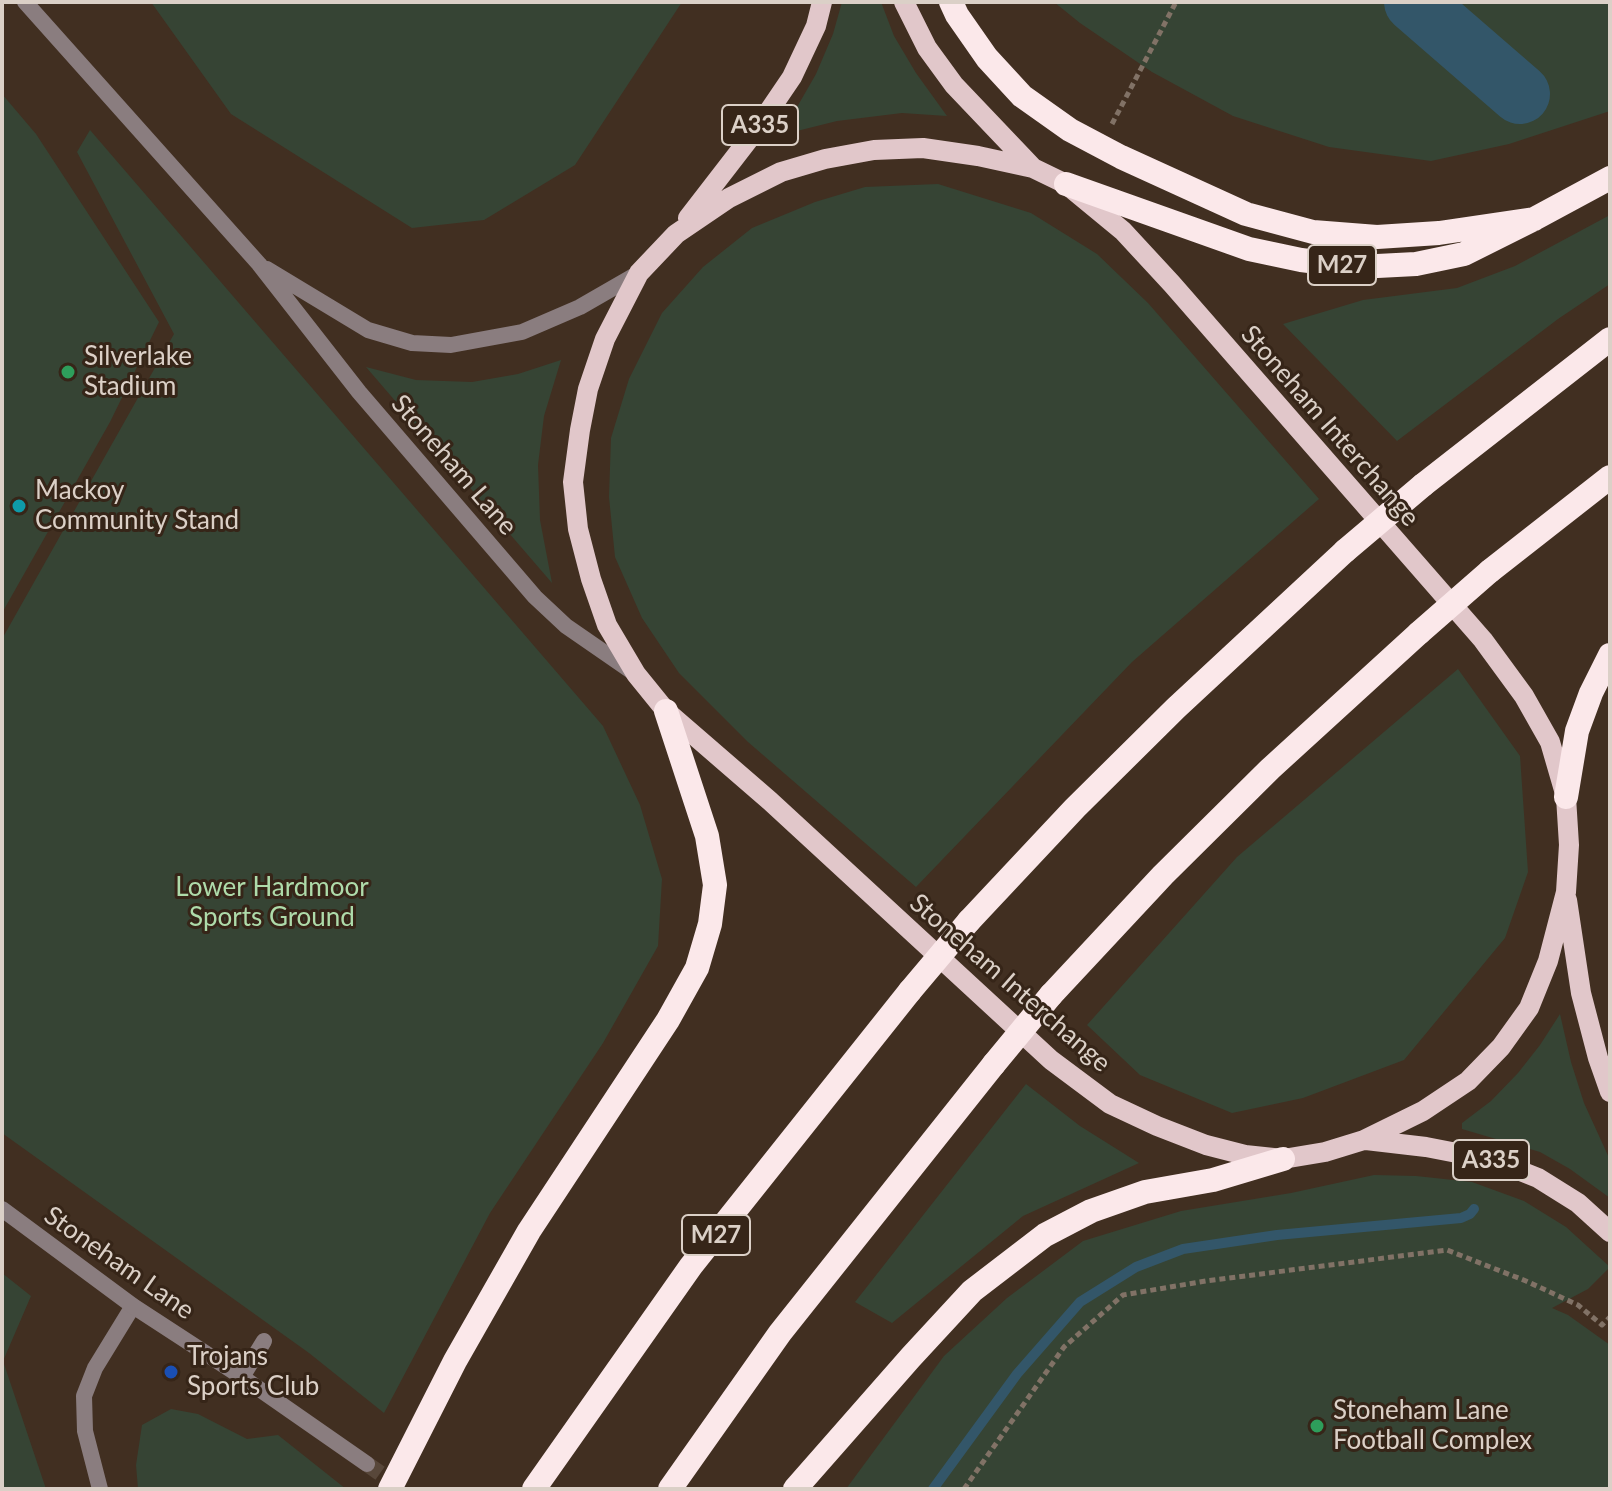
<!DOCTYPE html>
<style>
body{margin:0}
#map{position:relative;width:1612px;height:1491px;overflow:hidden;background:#412f21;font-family:Lato,sans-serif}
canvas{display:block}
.frame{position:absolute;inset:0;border:4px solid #dbd0c7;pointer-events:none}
</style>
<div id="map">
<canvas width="1612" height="1491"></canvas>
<div class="frame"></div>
</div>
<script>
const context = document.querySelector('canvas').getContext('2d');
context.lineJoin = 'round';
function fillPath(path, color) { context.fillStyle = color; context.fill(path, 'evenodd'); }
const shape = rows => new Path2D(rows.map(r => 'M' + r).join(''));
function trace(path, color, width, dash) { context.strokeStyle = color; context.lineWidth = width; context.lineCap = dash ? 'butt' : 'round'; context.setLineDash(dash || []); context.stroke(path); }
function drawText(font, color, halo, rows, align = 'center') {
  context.font = font + ' Lato,sans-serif'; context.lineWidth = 6; context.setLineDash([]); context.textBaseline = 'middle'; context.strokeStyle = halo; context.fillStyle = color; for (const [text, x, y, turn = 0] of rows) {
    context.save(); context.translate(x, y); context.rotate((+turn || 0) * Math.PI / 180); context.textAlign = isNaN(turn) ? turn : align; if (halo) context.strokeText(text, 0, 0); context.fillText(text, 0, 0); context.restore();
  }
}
const green = shape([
 [151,2,682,2,575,165,484,220,412,228,231,114],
 [842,2,881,2,894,36,916,73,947,116,902,113,837,121,781,135,816,74,833,34],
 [1054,2,1610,2,1610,111,1509,144,1431,161,1329,147,1233,116,1152,72,1080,23],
 [2,94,36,134,159,322,110,422,2,613],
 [90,130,603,726,640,805,662,879,658,946,603,1043,490,1213,384,1413,309,1353,2,1133,2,639,174,334,77,152],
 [938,184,1031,213,1097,254,1148,303,1319,499,1132,662,916,887,748,742,679,673,642,618,615,557,609,497,611,438,629,379,662,313,703,267,752,228,815,202,865,187],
 [1610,215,1610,284,1558,319,1397,441,1283,324,1363,300,1457,288,1515,266],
 [561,360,544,416,538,465,540,520,552,583,366,367,416,380,472,382,518,374],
 [1458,669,1520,756,1528,872,1505,938,1404,1060,1303,1098,1232,1113,1140,1075,1087,1025,1237,857],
 [1560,1014,1571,1062,1584,1103,1610,1160,1610,1198,1570,1169,1540,1152,1462,1129,1462,1123,1491,1101,1518,1073,1540,1045],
 [1026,1084,1080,1126,1139,1163,1023,1216,892,1323,855,1302],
 [1374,1175,1416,1176,1472,1182,1524,1201,1566,1227,1610,1267,1588,1289,1552,1308,1568,1315,1610,1345,1610,1489,846,1489,944,1356,1007,1298,1083,1241,1181,1211,1291,1193],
 [2,1273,31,1296,3,1361,46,1489,2,1489],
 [171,1409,198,1414,247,1439,278,1435,346,1489,138,1489,136,1465,142,1425]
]);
const stream = shape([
 [933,1489,1017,1374,1080,1302,1136,1267,1183,1249,1277,1235,1461,1218,1470,1214,1474,1209]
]);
const river = shape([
 [1414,2,1520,94]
]);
const tertiaryTunnel = shape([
 [367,1464,401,1488]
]);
const path = shape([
 [1112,124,1176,2],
 [964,1489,1064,1347,1123,1295,1206,1281,1447,1250,1526,1281,1578,1305,1602,1325,1610,1317]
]);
const service = shape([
 [242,1377,264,1341],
 [100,1489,85,1431,84,1396,95,1368,133,1306]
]);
const tertiary = shape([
 [25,2,259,264,359,392,535,597,566,626,634,673],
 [267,269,368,330,412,343,451,345,522,332,580,307,639,273],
 [2,1209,133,1306,242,1377,367,1464]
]);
const primary = shape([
 [904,2,927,48,954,85,1033,168],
 [923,148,978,156,1033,168,1066,184,1123,231,1172,284,1483,640,1524,696,1550,742,1566,797,1569,845,1566,892,1548,961,1529,1008,1501,1047,1468,1081,1423,1111,1364,1140,1325,1152,1283,1159,1245,1155,1206,1145,1157,1126,1110,1104,1051,1060,770,801,666,711,636,674,607,625,591,579,578,529,573,482,580,430,588,389,605,339,639,273,676,234,729,198,781,172,825,159,874,150,923,148],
 [688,218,756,130,792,77,816,26,822,2],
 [1567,900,1581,993,1598,1058,1610,1092],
 [1366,1140,1426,1147,1493,1160,1538,1178,1578,1203,1610,1232]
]);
const motorway = shape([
 [951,2,957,15,987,58,1022,96,1070,130,1121,157,1246,214,1313,232,1377,237,1439,233,1534,219],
 [1066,184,1249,249,1301,260,1358,267,1416,264,1464,254,1534,219,1610,178],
 [1423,485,1610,339],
 [1490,571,1610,477],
 [1566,797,1577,731,1591,693,1610,655],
 [969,921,1075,808,1176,708,1345,551],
 [1051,995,1163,875,1270,769,1419,633],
 [390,1489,455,1361,529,1231,668,1020,697,968,710,924,715,885,707,836,666,711],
 [534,1489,691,1266,910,991],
 [670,1489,780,1333,994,1064],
 [795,1489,911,1357,972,1291,1045,1235,1091,1211,1145,1192,1213,1180,1283,1159]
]);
const motorwayBridge = shape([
 [1345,551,1423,485],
 [1419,633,1490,571],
 [910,991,969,921],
 [994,1064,1051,995]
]);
const markers = [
 [68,372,8,"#2e9e5b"],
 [19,506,8,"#0f9aa8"],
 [171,1372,8,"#1a4fb4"],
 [1317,1426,8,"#2e9e5b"]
];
const shields = [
 [760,125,76],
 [1342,265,68],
 [1491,1160,76],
 [716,1235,68]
];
const shieldNames = [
 ["A335",760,125],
 ["M27",1342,265],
 ["A335",1491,1160],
 ["M27",716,1235]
];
const poiNames = [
 ["Silverlake",84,357],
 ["Stadium",84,387],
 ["Mackoy",35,491],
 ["Community Stand",35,521],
 ["Trojans",187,1357],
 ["Sports Club",187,1387],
 ["Stoneham Lane",1333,1411],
 ["Football Complex",1333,1441]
];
const streetNames = [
 ["Stoneham Interchange",1330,426,49],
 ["Stoneham Lane",454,465,49],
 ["Stoneham Interchange",1010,983,41],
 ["Stoneham Lane",119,1263,35]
];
const parkNames = [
 ["Lower Hardmoor",272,888],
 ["Sports Ground",272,918]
];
fillPath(green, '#364434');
trace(stream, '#335669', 10);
trace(river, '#335669', 60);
trace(tertiaryTunnel, '#58473a', 16, [16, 8]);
trace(path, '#817266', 5, [6, 4]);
trace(service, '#8a7d7f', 16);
trace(tertiary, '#8a7d7f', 16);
trace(primary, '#e1c7ca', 20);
trace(motorway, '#fbe8ea', 24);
trace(motorwayBridge, '#fbe8ea', 24);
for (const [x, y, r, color] of markers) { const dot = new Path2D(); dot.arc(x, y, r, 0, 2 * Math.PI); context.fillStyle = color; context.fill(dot); trace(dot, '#362518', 3); }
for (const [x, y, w] of shields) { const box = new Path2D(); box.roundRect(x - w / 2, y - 20, w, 40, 6); context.fillStyle = '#362518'; context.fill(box); trace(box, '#dbd0c7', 2); }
drawText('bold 24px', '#dbd0c7', null, shieldNames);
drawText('26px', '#dbd0c7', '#362518', poiNames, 'left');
drawText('26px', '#dbd0c7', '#362518', streetNames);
drawText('26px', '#aedbaa', '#362518', parkNames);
</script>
